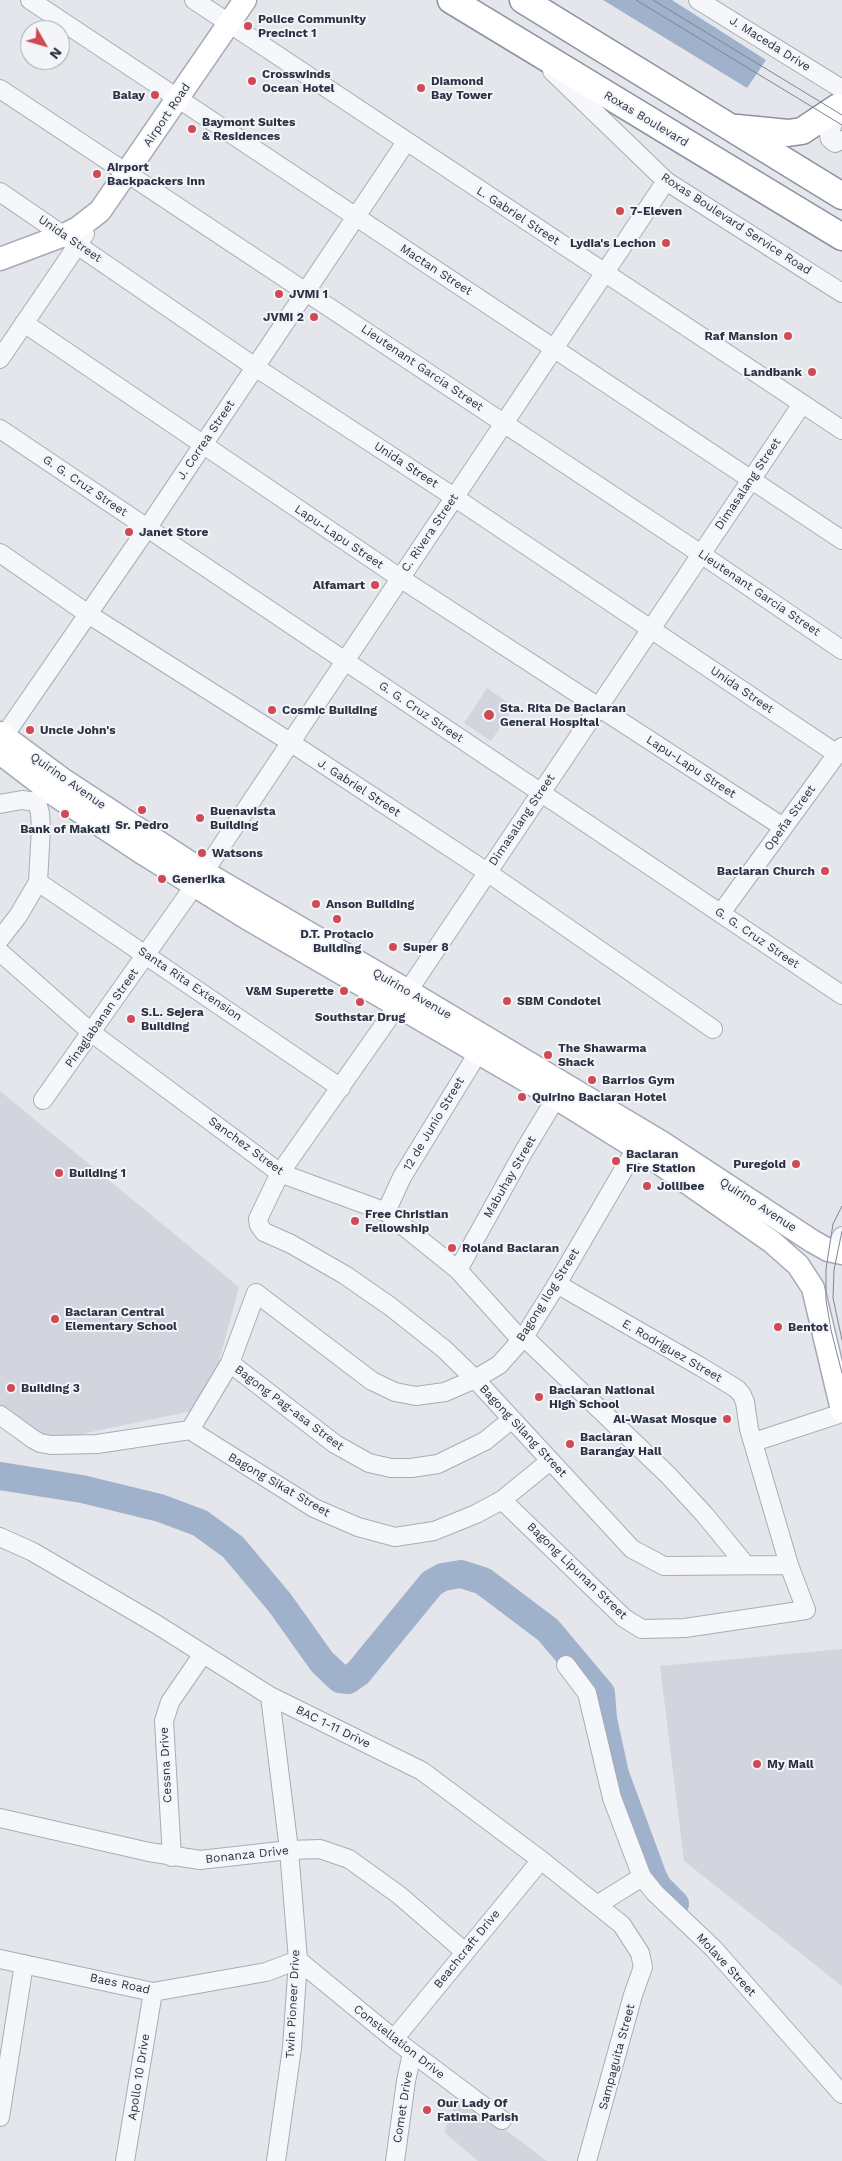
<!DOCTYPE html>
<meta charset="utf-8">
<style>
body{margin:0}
#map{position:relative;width:842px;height:2161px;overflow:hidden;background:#e4e6ec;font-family:"Work Sans",sans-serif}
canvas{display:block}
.north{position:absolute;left:20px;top:20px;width:50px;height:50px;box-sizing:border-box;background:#f3f5f9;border:1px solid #a3a7b1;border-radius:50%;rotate:128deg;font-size:14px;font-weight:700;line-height:20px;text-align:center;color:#2b3244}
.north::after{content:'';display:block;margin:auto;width:18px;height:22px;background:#cf4a55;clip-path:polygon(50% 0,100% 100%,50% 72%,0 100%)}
</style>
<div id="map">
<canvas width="842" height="2161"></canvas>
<div class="north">N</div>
</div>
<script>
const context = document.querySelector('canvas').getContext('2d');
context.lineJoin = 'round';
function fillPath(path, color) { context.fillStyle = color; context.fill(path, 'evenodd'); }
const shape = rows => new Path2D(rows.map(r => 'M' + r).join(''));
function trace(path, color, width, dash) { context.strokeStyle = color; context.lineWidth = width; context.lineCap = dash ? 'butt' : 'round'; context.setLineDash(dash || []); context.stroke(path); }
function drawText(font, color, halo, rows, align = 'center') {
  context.font = font + ' "Work Sans",sans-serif'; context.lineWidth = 4; context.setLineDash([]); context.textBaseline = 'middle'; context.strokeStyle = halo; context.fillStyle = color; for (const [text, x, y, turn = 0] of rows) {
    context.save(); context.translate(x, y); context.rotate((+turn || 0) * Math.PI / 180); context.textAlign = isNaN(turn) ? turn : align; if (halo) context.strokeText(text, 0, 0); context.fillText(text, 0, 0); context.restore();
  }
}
const built = shape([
 [487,688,514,707,491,741,464,723],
 [0,1091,239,1287,214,1380,202,1409,48,1441,0,1407],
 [842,1649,842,1986,684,1861,660,1666],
 [459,2095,547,2161,478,2161,444,2132]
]);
const water = shape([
 [603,0,672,0,766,60,747,88]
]);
const river = shape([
 [0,1476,82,1489,160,1508,200,1523,233,1547,280,1603,322,1662,340,1679,348,1680,358,1673,432,1583,443,1577,461,1574,483,1581,548,1630,601,1693,603,1719,615,1774,653,1877,658,1887,675,1904]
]);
const minor = shape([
 [30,0,842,540],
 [194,0,842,430],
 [698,0,842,89],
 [552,71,666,181,842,293],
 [0,89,701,554,842,650],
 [839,106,829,135,830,139,835,143,842,140],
 [0,192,255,367,454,497,837,754],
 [24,323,400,578,783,827],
 [0,359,85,234],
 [0,429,842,995],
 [0,553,88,614,290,742,487,872,713,1029],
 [4,736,148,527,406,142],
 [0,804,22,800,37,802],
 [38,882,341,1088],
 [721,913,842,747],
 [0,939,18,916,38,882,41,828,40,813,37,802,52,778],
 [0,952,92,1033,280,1173,386,1212,458,1270,521,1340],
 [43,1100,204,872,666,181],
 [386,1212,402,1177,484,1043],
 [834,1251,842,1236],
 [458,1270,524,1151,562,1088],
 [524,1337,668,1475,704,1514,745,1564],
 [230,1363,335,1444,369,1463,391,1468,411,1468,438,1464,485,1441,512,1419],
 [0,1415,33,1439,40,1443,51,1445,97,1444,190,1430,314,1508,358,1527,395,1537,434,1531,476,1514,502,1500,550,1461],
 [190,1430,230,1363,256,1293,372,1381,395,1392,416,1396,445,1392,475,1379,499,1365,524,1337,557,1284,642,1138],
 [754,1442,842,1413],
 [502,1500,624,1618,642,1629,685,1628,806,1610,789,1565,749,1429,745,1402,742,1395,737,1389,701,1367,557,1284],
 [0,1537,33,1552,156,1624,270,1696,422,1771,541,1860,622,1925,640,1953,643,1967,633,1995,587,2161],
 [789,1565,664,1566,632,1549,475,1379,444,1349,391,1307,345,1275,291,1244,264,1232,259,1225,258,1219,280,1173,414,982,802,404],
 [566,1665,587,1693,612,1798,642,1877,655,1893,714,1949,842,2094],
 [270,1696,289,1850,298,1960,292,2048,276,2161],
 [0,1818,149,1852,200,1860,289,1850,320,1849,349,1859,399,1895,465,1952],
 [172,1857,164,1721,170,1702,203,1654],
 [597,1905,642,1877],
 [0,1959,153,1992,266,1972,298,1960,394,2039,502,2120],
 [394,2039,541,1860],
 [0,2117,24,1964],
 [125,2161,153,1992],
 [395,2161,406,2081,412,2053]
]);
const major = shape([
 [0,259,64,235,78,228,100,211,245,0],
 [0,733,65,781,204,872,408,991,661,1142,812,1241,828,1250,842,1253],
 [0,753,55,795,144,854,245,917,556,1098,652,1158,772,1242,798,1265,813,1288,842,1410]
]);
const highway = shape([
 [451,0,842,237],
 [523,0,842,196],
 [737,128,788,133,802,131,838,107]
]);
const tram = shape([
 [636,0,842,125],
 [653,0,842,115],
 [842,1206,833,1224,826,1269,826,1300,831,1330,842,1373],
 [842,1231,834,1270,833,1298,842,1340]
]);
const markers = [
 [248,26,5,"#cf4a55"],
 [252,81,5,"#cf4a55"],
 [421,88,5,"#cf4a55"],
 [155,95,5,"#cf4a55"],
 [192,129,5,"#cf4a55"],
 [97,174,5,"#cf4a55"],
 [620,211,5,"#cf4a55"],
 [666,243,5,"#cf4a55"],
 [279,294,5,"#cf4a55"],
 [314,317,5,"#cf4a55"],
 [788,336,5,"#cf4a55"],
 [812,372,5,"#cf4a55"],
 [129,532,5,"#cf4a55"],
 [375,585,5,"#cf4a55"],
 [272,710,5,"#cf4a55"],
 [489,715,6,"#cf4a55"],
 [30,730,5,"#cf4a55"],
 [142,810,5,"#cf4a55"],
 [65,814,5,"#cf4a55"],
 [200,818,5,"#cf4a55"],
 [202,853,5,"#cf4a55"],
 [825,871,5,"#cf4a55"],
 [162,879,5,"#cf4a55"],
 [316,904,5,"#cf4a55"],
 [337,919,5,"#cf4a55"],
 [393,947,5,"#cf4a55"],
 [344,991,5,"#cf4a55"],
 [507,1001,5,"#cf4a55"],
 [360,1002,5,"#cf4a55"],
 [131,1019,5,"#cf4a55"],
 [548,1055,5,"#cf4a55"],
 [592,1080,5,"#cf4a55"],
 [522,1097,5,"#cf4a55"],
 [616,1161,5,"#cf4a55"],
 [796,1164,5,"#cf4a55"],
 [59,1173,5,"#cf4a55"],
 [647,1186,5,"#cf4a55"],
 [355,1221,5,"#cf4a55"],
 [452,1248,5,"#cf4a55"],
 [55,1319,5,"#cf4a55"],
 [778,1327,5,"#cf4a55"],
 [11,1388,5,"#cf4a55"],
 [539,1397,5,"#cf4a55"],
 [727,1419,5,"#cf4a55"],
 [570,1444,5,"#cf4a55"],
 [757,1764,5,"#cf4a55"],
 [427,2110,5,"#cf4a55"]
];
const poiNames = [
 ["Police Community",258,19],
 ["Precinct 1",258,33],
 ["Crosswinds",262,74],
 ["Ocean Hotel",262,88],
 ["Diamond",431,81],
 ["Bay Tower",431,95],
 ["Balay",145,95,"right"],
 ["Baymont Suites",202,122],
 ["& Residences",202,136],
 ["Airport",107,167],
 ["Backpackers Inn",107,181],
 ["7-Eleven",630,211],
 ["Lydia's Lechon",656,243,"right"],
 ["JVMI 1",289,294],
 ["JVMI 2",304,317,"right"],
 ["Raf Mansion",778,336,"right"],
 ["Landbank",802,372,"right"],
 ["Janet Store",139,532],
 ["Alfamart",365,585,"right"],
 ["Sta. Rita De Baclaran",500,708],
 ["General Hospital",500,722],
 ["Cosmic Building",282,710],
 ["Uncle John's",40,730],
 ["Buenavista",210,811],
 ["Building",210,825],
 ["Sr. Pedro",142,825,"center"],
 ["Bank of Makati",65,829,"center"],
 ["Watsons",212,853],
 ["Baclaran Church",815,871,"right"],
 ["Generika",172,879],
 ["Anson Building",326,904],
 ["D.T. Protacio",337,934,"center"],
 ["Building",337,948,"center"],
 ["Super 8",403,947],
 ["V&M Superette",334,991,"right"],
 ["SBM Condotel",517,1001],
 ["S.L. Sejera",141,1012],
 ["Building",141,1026],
 ["Southstar Drug",360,1017,"center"],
 ["The Shawarma",558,1048],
 ["Shack",558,1062],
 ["Barrios Gym",602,1080],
 ["Quirino Baclaran Hotel",532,1097],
 ["Baclaran",626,1154],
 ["Fire Station",626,1168],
 ["Puregold",786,1164,"right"],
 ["Building 1",69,1173],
 ["Jollibee",657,1186],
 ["Free Christian",365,1214],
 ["Fellowship",365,1228],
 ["Roland Baclaran",462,1248],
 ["Baclaran Central",65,1312],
 ["Elementary School",65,1326],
 ["Bentot",788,1327],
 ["Building 3",21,1388],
 ["Baclaran National",549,1390],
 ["High School",549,1404],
 ["Al-Wasat Mosque",717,1419,"right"],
 ["Baclaran",580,1437],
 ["Barangay Hall",580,1451],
 ["My Mall",767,1764],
 ["Our Lady Of",437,2103],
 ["Fatima Parish",437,2117]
];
const streetNames = [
 ["J. Maceda Drive",770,44,32],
 ["Airport Road",167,115,-56],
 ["Roxas Boulevard",646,119,31],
 ["L. Gabriel Street",518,216,33],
 ["Roxas Boulevard Service Road",736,224,33],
 ["Unida Street",70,239,34],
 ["Mactan Street",436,270,33],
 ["Lieutenant Garcia Street",422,368,34],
 ["J. Correa Street",206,440,-56],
 ["Unida Street",406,465,33],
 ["Dimasalang Street",748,484,-56],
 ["G. G. Cruz Street",85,486,34],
 ["C. Rivera Street",430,533,-56],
 ["Lapu-Lapu Street",339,537,34],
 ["Lieutenant Garcia Street",759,593,34],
 ["Unida Street",742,690,34],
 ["G. G. Cruz Street",421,712,34],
 ["Lapu-Lapu Street",691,767,33],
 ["Quirino Avenue",68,781,35],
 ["J. Gabriel Street",359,788,33],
 ["Opeña Street",790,818,-54],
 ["Dimasalang Street",522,820,-56],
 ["G. G. Cruz Street",757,938,34],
 ["Santa Rita Extension",190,984,34],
 ["Quirino Avenue",412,994,30],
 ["Pinaglabanan Street",102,1018,-55],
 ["12 de Junio Street",434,1124,-59],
 ["Sanchez Street",246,1146,36],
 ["Mabuhay Street",510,1177,-60],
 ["Quirino Avenue",758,1205,33],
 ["Bagong Ilog Street",548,1295,-58],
 ["E. Rodriguez Street",672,1351,30],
 ["Bagong Pag-asa Street",289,1408,37],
 ["Bagong Silang Street",523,1431,47],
 ["Bagong Sikat Street",279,1485,30],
 ["Bagong Lipunan Street",577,1571,44],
 ["BAC 1-11 Drive",333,1727,26],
 ["Cessna Drive",166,1765,-93],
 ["Bonanza Drive",247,1855,-6],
 ["Beachcraft Drive",467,1949,-51],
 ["Molave Street",726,1965,47],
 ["Baes Road",120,1984,12],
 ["Twin Pioneer Drive",293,2004,-87],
 ["Constellation Drive",399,2042,38],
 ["Sampaguita Street",617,2057,-75],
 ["Apollo 10 Drive",139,2077,-81],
 ["Comet Drive",403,2107,-81]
];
fillPath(built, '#d2d5dd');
fillPath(water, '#9fb1cb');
trace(river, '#9fb1cb', 28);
trace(minor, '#a9acb6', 20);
trace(major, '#a3a9b7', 25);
trace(highway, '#8b92a2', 29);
trace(minor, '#f6f7fa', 18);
trace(major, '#fff', 22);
trace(highway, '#fff', 26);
trace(tram, '#7d8495', 1);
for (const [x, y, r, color] of markers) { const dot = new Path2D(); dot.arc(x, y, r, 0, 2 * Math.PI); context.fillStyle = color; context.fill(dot); trace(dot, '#f3f5f9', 2); }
drawText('bold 12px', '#2b3244', '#f3f5f9', poiNames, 'left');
drawText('12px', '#2b3244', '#f3f5f9', streetNames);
</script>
